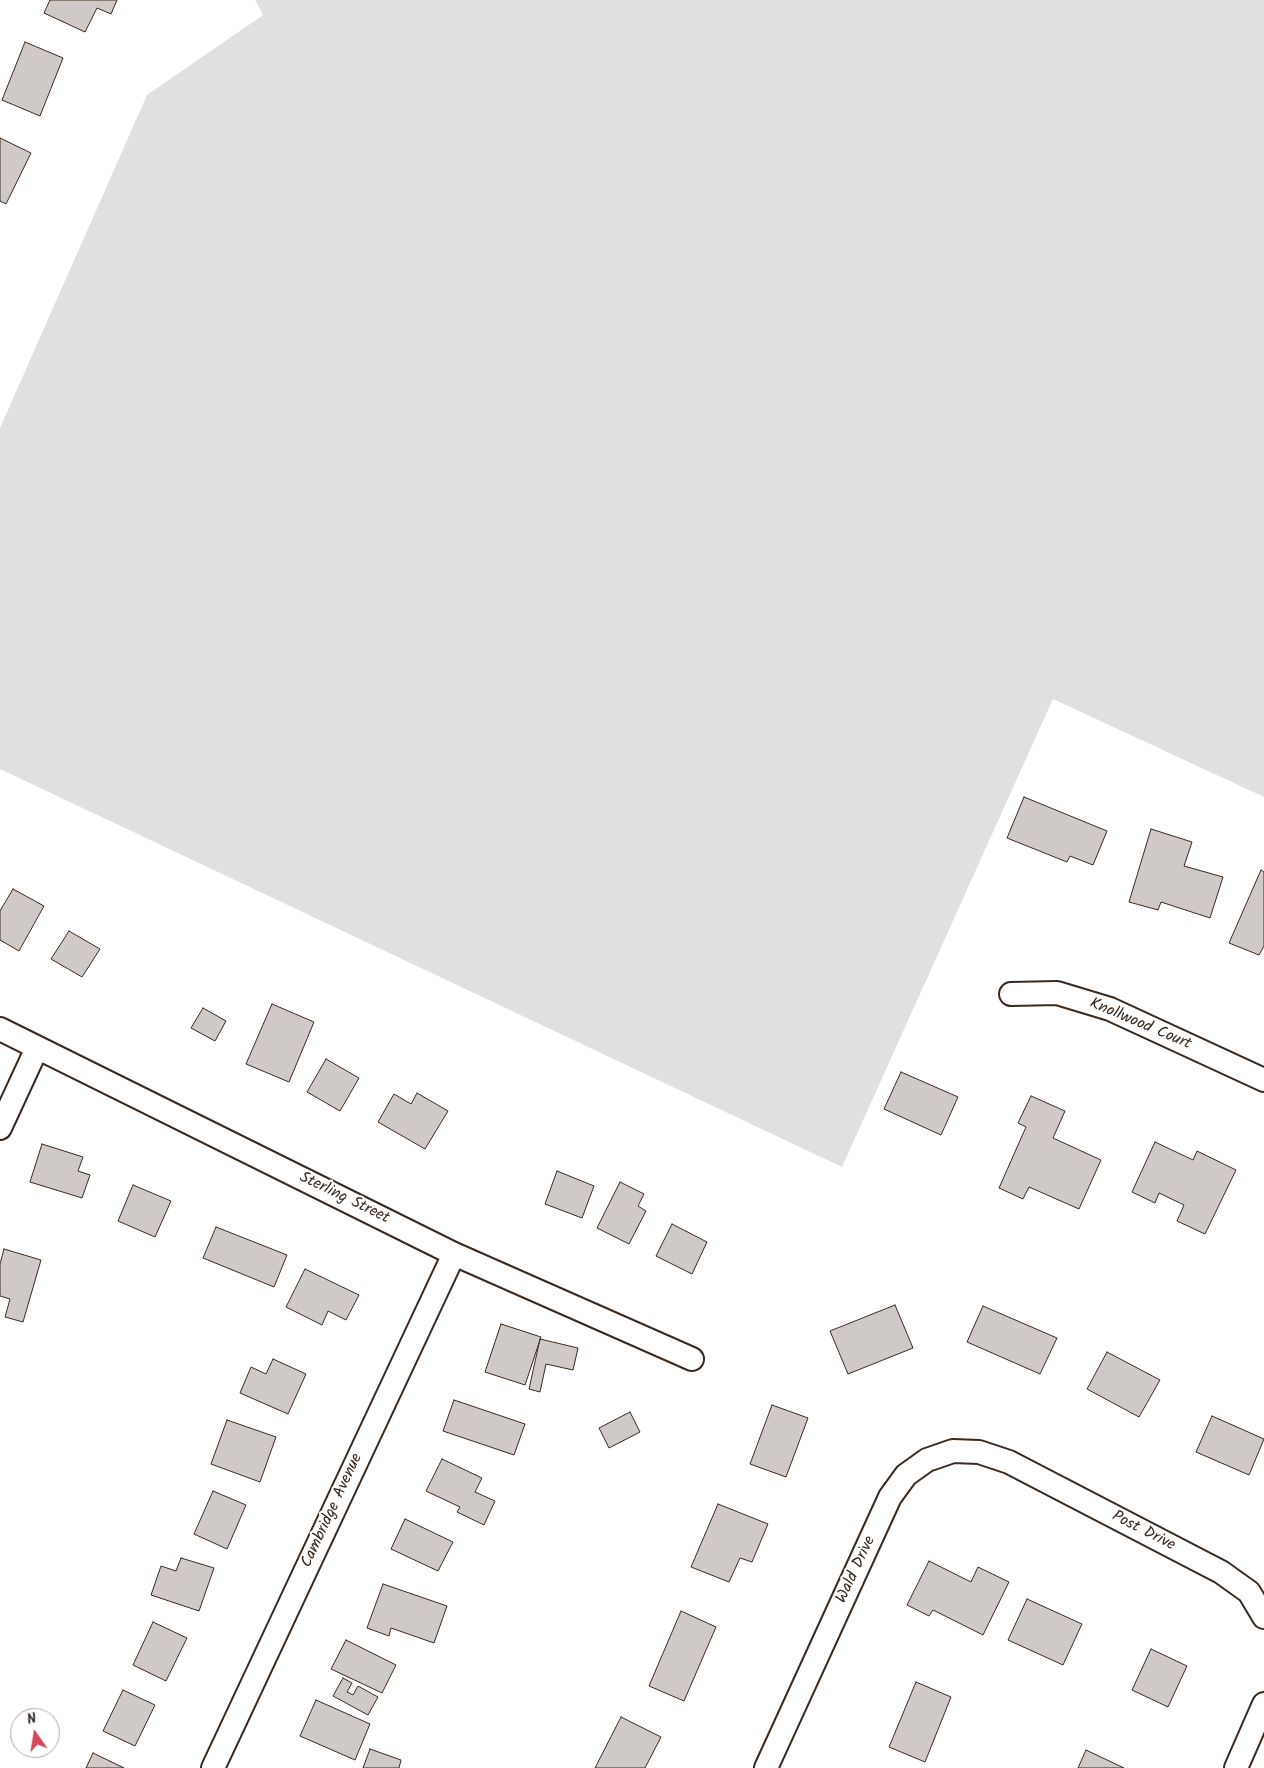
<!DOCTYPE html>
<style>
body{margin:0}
#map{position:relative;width:1264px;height:1768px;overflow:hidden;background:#fff;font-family:Kalam,sans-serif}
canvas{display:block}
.north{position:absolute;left:10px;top:1708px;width:50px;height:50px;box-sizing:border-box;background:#fff;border:1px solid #b1aaa5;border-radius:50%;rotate:347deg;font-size:14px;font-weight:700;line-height:20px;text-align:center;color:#3b2a1e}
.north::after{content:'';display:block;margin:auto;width:18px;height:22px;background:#d1495b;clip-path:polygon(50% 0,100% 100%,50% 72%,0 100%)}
</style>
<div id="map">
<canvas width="1264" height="1768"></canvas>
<div class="north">N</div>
</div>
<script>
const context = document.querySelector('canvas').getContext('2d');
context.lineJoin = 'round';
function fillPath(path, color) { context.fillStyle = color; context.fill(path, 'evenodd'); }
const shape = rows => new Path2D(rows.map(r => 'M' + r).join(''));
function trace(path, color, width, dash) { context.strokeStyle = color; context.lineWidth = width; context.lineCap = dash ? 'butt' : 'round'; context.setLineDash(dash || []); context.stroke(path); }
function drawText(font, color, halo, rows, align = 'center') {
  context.font = font + ' Kalam,sans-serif'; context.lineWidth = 4; context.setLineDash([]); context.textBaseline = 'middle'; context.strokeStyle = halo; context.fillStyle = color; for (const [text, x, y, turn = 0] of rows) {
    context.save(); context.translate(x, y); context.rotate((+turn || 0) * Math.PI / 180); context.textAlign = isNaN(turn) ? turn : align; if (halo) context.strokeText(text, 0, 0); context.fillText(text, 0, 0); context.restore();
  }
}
const green = shape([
 [255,0,1264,0,1264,797,1053,699,842,1167,0,769,0,428,147,95,263,15]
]);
const building = shape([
 [50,0,117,0,111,14,97,8,85,32,44,13,50,0],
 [25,42,63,58,40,116,2,100,25,42],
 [0,138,31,153,6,204,0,201,0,138],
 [1024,797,1107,831,1093,865,1070,856,1067,862,1007,838,1024,797],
 [1151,829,1192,842,1184,866,1223,877,1210,918,1161,902,1158,910,1129,902,1151,829],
 [1261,870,1264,872,1264,946,1259,955,1229,943,1261,870],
 [13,889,44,906,19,951,0,940,0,911,13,889],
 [69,931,100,949,82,977,51,959,69,931],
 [272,1004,314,1022,289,1082,246,1064,272,1004],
 [203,1008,226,1021,215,1041,191,1028,203,1008],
 [326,1059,359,1078,340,1111,307,1092,326,1059],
 [901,1072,958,1097,941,1135,884,1109,901,1072],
 [417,1093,448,1111,425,1149,378,1122,394,1094,411,1104,417,1093],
 [1031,1096,1065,1111,1053,1138,1101,1160,1079,1209,1029,1187,1023,1199,999,1188,1026,1127,1018,1123,1031,1096],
 [1155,1142,1193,1160,1197,1151,1236,1170,1205,1234,1177,1221,1184,1205,1159,1193,1155,1203,1132,1192,1155,1142],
 [42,1144,83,1157,78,1171,90,1175,82,1198,30,1182,42,1144],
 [557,1171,594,1186,582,1218,545,1204,557,1171],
 [620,1182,644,1194,638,1206,646,1211,629,1244,597,1228,620,1182],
 [133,1185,171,1201,155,1237,118,1221,133,1185],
 [672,1224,707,1242,692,1274,656,1256,672,1224],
 [216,1227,287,1255,274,1287,203,1258,216,1227],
 [4,1249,41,1260,23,1322,5,1317,10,1299,0,1296,0,1264,4,1249],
 [305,1269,359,1295,346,1320,328,1311,322,1325,286,1307,305,1269],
 [895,1305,913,1348,848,1374,830,1331,895,1305],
 [983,1306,1057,1338,1040,1374,967,1342,983,1306],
 [501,1324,541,1337,525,1385,485,1372,501,1324],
 [540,1339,578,1348,573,1370,546,1364,540,1392,529,1389,540,1339],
 [1107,1352,1160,1380,1139,1417,1087,1389,1107,1352],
 [273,1359,306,1374,288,1414,240,1393,251,1367,266,1374,273,1359],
 [454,1400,525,1424,514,1455,443,1431,454,1400],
 [772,1405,808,1418,786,1477,750,1464,772,1405],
 [630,1412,640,1432,609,1448,599,1428,630,1412],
 [1212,1416,1264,1439,1249,1475,1196,1452,1212,1416],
 [227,1420,276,1437,260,1482,211,1464,227,1420],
 [442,1459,482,1478,475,1492,495,1501,484,1525,457,1512,460,1507,426,1491,442,1459],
 [213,1491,246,1505,227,1549,194,1534,213,1491],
 [718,1504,768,1524,752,1562,740,1558,729,1582,691,1567,718,1504],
 [405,1519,453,1542,438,1571,391,1549,405,1519],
 [181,1558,214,1568,199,1611,151,1595,161,1566,176,1571,181,1558],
 [929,1561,971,1582,978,1567,1009,1582,983,1635,933,1610,929,1616,907,1605,929,1561],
 [383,1584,447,1606,434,1643,391,1628,389,1636,367,1628,383,1584],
 [1027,1599,1082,1624,1063,1665,1008,1640,1027,1599],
 [681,1611,716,1627,684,1701,649,1686,681,1611],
 [153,1622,187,1638,166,1681,133,1665,153,1622],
 [346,1640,396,1665,382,1693,331,1669,346,1640],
 [1151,1649,1187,1666,1168,1707,1132,1690,1151,1649],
 [343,1678,352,1683,347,1692,353,1695,358,1686,378,1697,368,1715,333,1696,343,1678],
 [916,1682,951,1697,925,1762,889,1747,916,1682],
 [123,1690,155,1705,135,1746,103,1731,123,1690],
 [316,1700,370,1724,355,1760,300,1736,316,1700],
 [621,1717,661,1737,645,1768,595,1768,621,1717],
 [370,1749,401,1760,399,1768,363,1768,370,1749],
 [1086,1750,1124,1768,1078,1768,1086,1750],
 [93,1753,124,1768,86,1768,93,1753]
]);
const minor = shape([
 [1011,994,1057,993,1110,1009,1264,1080],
 [0,1029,454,1254,692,1359],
 [0,1128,37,1048],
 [213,1768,454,1254],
 [766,1768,890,1497,906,1475,927,1460,953,1451,979,1452,1009,1462,1221,1572,1249,1592,1264,1617],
 [1236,1768,1264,1704]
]);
const streetNames = [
 ["Knollwood Court",1140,1025,23],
 ["Sterling Street",344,1199,26],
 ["Cambridge Avenue",333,1511,-65],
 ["Post Drive",1143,1532,27],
 ["Wald Drive",857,1570,-65]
];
fillPath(green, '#e2e0de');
fillPath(building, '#cfcac7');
trace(building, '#3b2a1e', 1);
trace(minor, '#3b2a1e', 26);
trace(minor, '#fff', 22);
drawText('16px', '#3b2a1e', '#fff', streetNames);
</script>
